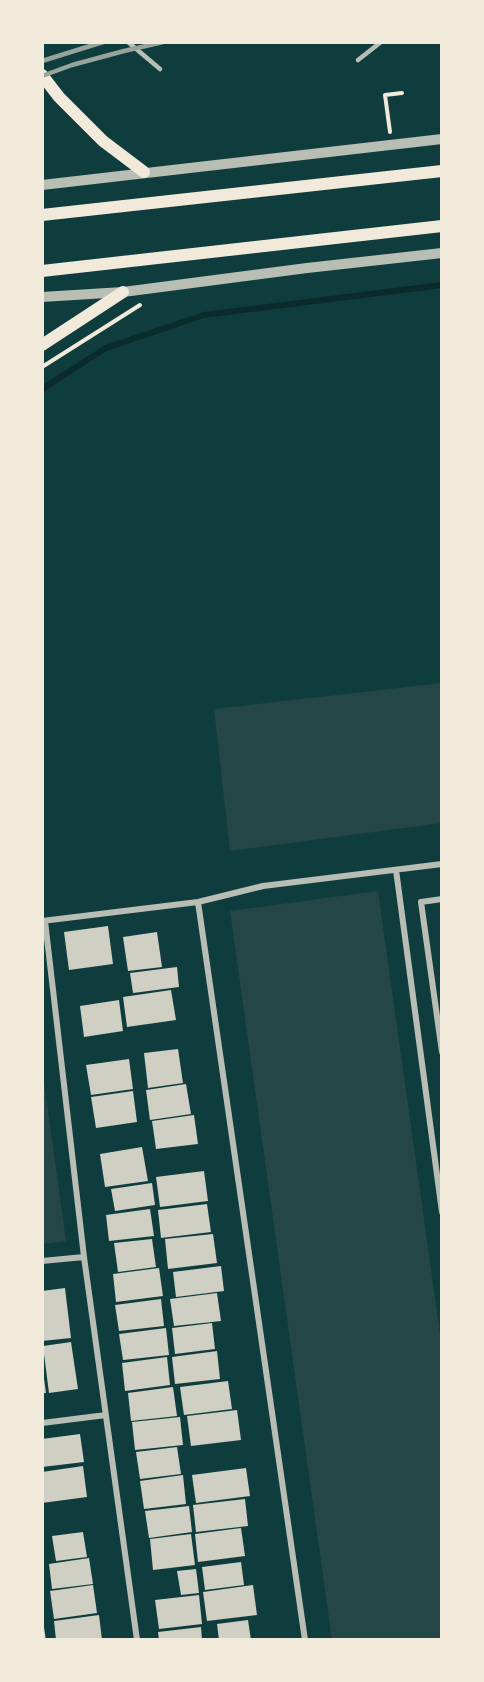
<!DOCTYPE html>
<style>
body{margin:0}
#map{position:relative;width:484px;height:1682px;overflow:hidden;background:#0f3d3e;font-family:Karla,sans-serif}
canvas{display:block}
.frame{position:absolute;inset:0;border:44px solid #f1e9da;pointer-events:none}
</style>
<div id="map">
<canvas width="484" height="1682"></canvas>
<div class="frame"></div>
</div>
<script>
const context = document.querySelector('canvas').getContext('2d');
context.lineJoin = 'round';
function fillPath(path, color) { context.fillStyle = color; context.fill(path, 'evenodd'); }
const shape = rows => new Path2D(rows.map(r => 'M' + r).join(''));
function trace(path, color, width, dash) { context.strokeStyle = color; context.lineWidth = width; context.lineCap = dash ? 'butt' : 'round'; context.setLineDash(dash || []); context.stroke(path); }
const green = shape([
 [442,683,442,823,230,851,214,709],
 [378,891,442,1348,442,1640,332,1640,230,911],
 [42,1067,66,1241,42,1244]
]);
const stream = shape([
 [42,389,106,348,204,315,442,285]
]);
const building = shape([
 [108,926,113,964,69,970,64,932],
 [157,932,162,967,128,971,123,937],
 [177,967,179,987,133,993,130,973],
 [171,990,176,1020,127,1027,123,997],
 [119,1000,123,1031,84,1037,80,1006],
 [178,1049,183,1083,148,1088,144,1053],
 [129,1059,133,1089,91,1095,86,1065],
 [186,1084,191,1114,150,1120,146,1090],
 [133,1091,137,1122,96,1128,91,1097],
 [194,1115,198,1144,156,1149,152,1121],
 [142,1147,148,1181,105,1187,100,1154],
 [204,1171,208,1201,160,1207,156,1177],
 [152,1183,155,1205,115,1211,111,1189],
 [207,1204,211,1232,161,1238,158,1210],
 [150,1209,154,1236,109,1241,106,1215],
 [213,1234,217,1263,168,1269,165,1239],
 [152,1239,156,1267,118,1272,114,1243],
 [221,1266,224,1291,176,1297,173,1272],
 [159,1268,163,1296,116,1302,113,1274],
 [65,1288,71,1338,42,1341,42,1291],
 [217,1293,221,1321,174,1326,170,1299],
 [161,1299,164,1326,119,1331,115,1305],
 [212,1323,215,1349,175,1354,172,1328],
 [166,1328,169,1355,123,1360,119,1334],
 [71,1342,78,1389,49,1393,43,1346],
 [217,1351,220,1379,175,1384,172,1357],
 [167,1357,170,1385,125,1391,122,1363],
 [42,1371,43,1371,46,1393,42,1393],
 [228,1381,232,1409,184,1415,180,1387],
 [173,1387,177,1416,131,1421,128,1393],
 [237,1410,241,1440,191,1446,187,1416],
 [180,1417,183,1445,135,1450,132,1422],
 [80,1434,84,1462,42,1467,42,1439],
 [177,1447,181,1474,140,1479,136,1452],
 [83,1466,87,1497,42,1503,42,1472],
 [246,1468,250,1496,196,1503,192,1475],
 [183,1475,186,1504,144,1509,140,1481],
 [245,1499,248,1526,196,1532,193,1505],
 [189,1506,192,1532,149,1538,145,1511],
 [241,1528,245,1556,198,1562,195,1534],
 [83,1532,87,1557,56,1561,52,1536],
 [191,1534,195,1565,153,1570,150,1539],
 [89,1558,93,1584,52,1589,49,1564],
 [241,1562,244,1585,205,1590,202,1567],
 [196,1569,199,1593,181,1595,177,1571],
 [93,1585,97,1613,54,1619,50,1591],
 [253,1585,257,1615,207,1621,203,1592],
 [199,1595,202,1624,159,1629,155,1600],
 [99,1615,102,1640,56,1640,54,1621],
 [248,1620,251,1640,219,1640,217,1624],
 [42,1621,43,1621,46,1640,42,1640],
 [201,1627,202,1640,159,1640,158,1632]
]);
const path = shape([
 [390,132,385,95,402,93],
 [42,367,140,305]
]);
const service = shape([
 [128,42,160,69],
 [358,60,381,42]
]);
const minor = shape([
 [396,870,442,1212],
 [442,899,421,902,442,1052],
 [198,902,305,1640],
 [42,921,198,902,263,886,442,864],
 [45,921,84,1257,137,1640],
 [42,1261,84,1257],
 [42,1423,106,1415]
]);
const tertiary = shape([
 [42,185,442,139],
 [42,297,123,292,307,268,442,253]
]);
const secondary = shape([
 [42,75,59,97,103,141,144,172],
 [42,215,442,171],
 [42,271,442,226],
 [42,345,123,292]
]);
const rail = shape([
 [42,61,103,42],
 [42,76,72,65,124,51,163,42]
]);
fillPath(green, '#244646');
trace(stream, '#0a2a2b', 6);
fillPath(building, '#cfcfc3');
trace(path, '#f1e9da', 4);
trace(service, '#b8beb3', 4.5);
trace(minor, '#b8beb3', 6);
trace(tertiary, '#b8beb3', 10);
trace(secondary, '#f1e9da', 12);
trace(rail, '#97a49c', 4.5);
</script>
